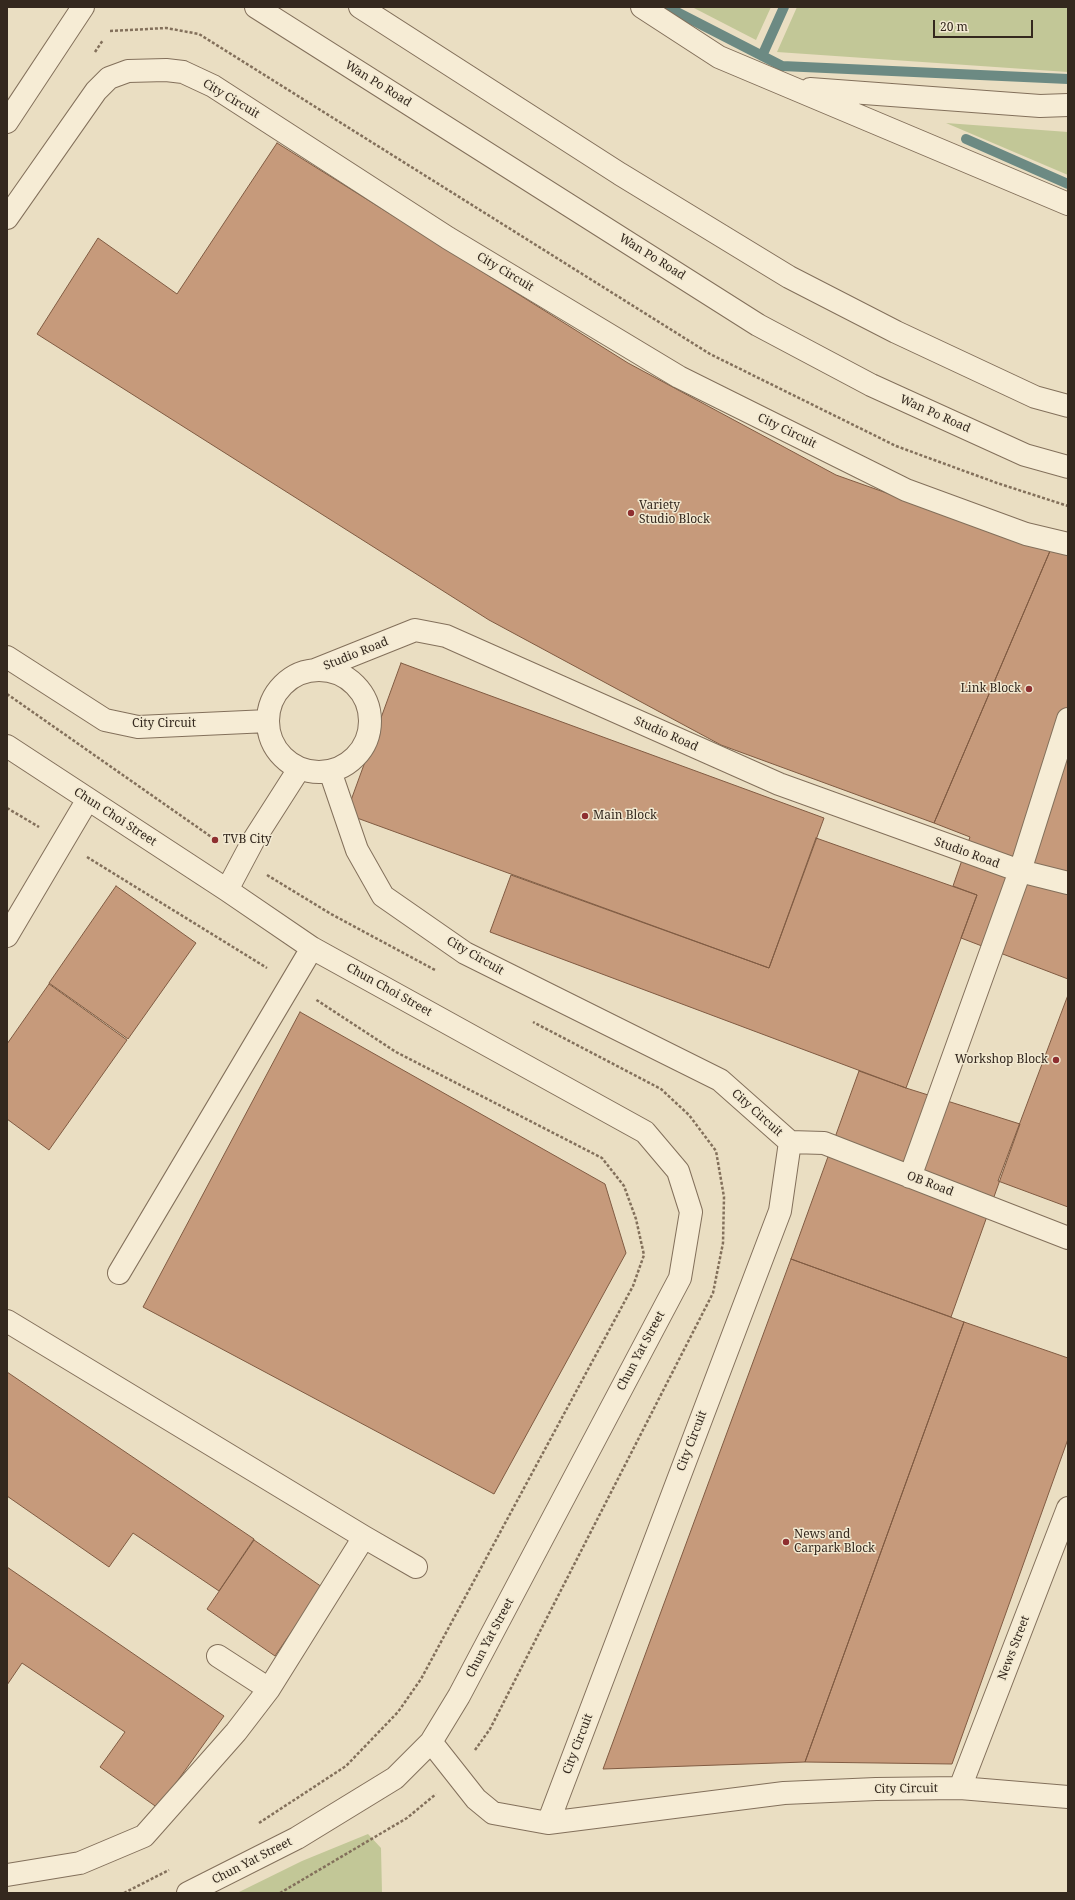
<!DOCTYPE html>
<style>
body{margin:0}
#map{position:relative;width:1075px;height:1900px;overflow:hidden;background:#eadec2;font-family:"Noto Serif",serif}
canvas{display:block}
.frame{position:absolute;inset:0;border:8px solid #34281e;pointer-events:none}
.scale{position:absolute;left:933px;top:20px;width:100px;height:18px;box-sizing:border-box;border:2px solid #34281e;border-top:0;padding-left:5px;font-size:12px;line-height:14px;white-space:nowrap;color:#34281e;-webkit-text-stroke:3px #f2e9d1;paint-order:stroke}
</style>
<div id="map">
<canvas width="1075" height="1900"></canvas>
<div class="frame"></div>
<div class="scale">20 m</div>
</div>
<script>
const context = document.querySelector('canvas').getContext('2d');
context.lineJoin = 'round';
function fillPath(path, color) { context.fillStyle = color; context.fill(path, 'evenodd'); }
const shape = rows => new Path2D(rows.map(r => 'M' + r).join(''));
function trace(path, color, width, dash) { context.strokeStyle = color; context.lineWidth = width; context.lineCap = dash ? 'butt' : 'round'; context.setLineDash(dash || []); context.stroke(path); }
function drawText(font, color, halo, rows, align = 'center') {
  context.font = font + ' "Noto Serif",serif'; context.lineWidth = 3; context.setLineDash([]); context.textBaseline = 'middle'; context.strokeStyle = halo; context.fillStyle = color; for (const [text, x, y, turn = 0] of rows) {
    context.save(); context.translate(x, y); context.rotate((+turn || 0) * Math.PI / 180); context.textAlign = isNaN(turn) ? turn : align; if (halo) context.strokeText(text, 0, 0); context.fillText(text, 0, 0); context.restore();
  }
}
const green = shape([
 [692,7,771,7,756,40],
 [797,7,1068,7,1068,72,777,52],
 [946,123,1068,132,1068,175],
 [368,1834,381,1848,382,1893,237,1893,302,1861]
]);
const stream = shape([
 [667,7,782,66,1068,79],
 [762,56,784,7],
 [966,139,1068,184]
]);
const building = shape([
 [277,143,628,363,836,475,1050,551,934,823,721,745,489,620,37,334,98,238,177,294,277,143],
 [1050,551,1068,555,1068,979,961,938,977,895,953,886,970,837,934,823,1050,551],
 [401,663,824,818,769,968,346,814,401,663],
 [816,838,977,895,906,1088,490,932,511,875,769,968,816,838],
 [116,886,196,943,128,1039,49,983,116,886],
 [49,984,127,1040,49,1150,7,1119,7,1044,49,984],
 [1068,995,1068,1207,998,1181,1068,995],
 [300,1012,605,1184,626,1253,494,1494,143,1307,300,1012],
 [859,1071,906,1088,1020,1124,951,1317,791,1259,859,1071],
 [791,1259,964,1322,805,1762,603,1769,791,1259],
 [964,1322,1068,1358,1068,1439,952,1764,805,1762,964,1322],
 [7,1372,254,1539,219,1591,133,1533,109,1567,7,1496,7,1372],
 [254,1540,322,1587,275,1656,207,1609,254,1540],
 [7,1567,224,1716,158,1808,100,1767,125,1732,22,1663,7,1685,7,1567]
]);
const path = shape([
 [110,31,166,28,199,34,710,354,896,446,997,483,1068,506],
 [95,52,103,40],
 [7,694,220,843],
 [7,808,39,827],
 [87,857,267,968],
 [267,875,331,914,435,970],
 [475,1750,490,1729,713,1293,723,1243,724,1197,716,1151,689,1115,661,1089,533,1022],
 [259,1823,346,1766,398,1712,421,1679,633,1286,644,1255,636,1219,624,1186,602,1158,396,1052,315,999],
 [124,1893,169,1870],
 [280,1893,407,1818,436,1794]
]);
const minor = shape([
 [256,7,758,325,871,385,1025,455,1068,467],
 [360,7,620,174,789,277,896,332,1035,397,1068,406],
 [642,7,719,57,1068,204],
 [810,89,1040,106,1068,105],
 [7,122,83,7],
 [7,218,96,91,109,78,128,71,166,70,183,72,213,86,448,238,679,377,906,490,1026,534,1068,544],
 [7,657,105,720,138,727,268,721],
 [315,670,415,630,446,636,779,784,1020,871,1068,883],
 '268 721a51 51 0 1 1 102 0a51 51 0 1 1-102 0Z',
 [7,746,227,890,312,948,645,1132,678,1171,691,1212,680,1278,459,1696,431,1742,395,1778,297,1838,188,1893],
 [330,771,357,850,383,896,465,953,720,1080,790,1142,780,1211,548,1823,784,1793,876,1789,960,1788,1068,1797],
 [227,890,253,841,299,769],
 [7,936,88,799],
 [790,1142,824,1143,1068,1238],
 [910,1177,1020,871,1068,719],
 [119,1273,312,948],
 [7,1321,364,1537,416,1567],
 [218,1656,269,1689],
 [431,1742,476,1799,493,1813,548,1823],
 [960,1788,1068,1508],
 [7,1875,80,1863,144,1836,236,1732,269,1689,364,1537]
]);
const markers = [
 [631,513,4,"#8e2f30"],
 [1029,689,4,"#8e2f30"],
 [585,816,4,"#8e2f30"],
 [215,840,4,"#8e2f30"],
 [1056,1060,4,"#8e2f30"],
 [786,1542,4,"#8e2f30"]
];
const streetNames = [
 ["Wan Po Road",378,84,32],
 ["City Circuit",231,99,31],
 ["Wan Po Road",652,257,32],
 ["City Circuit",505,272,31],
 ["Wan Po Road",935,414,24],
 ["City Circuit",787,431,26],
 ["Studio Road",356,654,-22],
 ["City Circuit",164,724],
 ["Studio Road",666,734,24],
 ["Chun Choi Street",115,817,33],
 ["Studio Road",967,853,20],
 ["City Circuit",475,956,30],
 ["Chun Choi Street",389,990,29],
 ["City Circuit",757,1113,42],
 ["OB Road",930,1184,21],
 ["Chun Yat Street",641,1351,-62],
 ["City Circuit",692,1441,-69],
 ["Chun Yat Street",490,1638,-62],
 ["News Street",1014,1648,-69],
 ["City Circuit",578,1744,-69],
 ["City Circuit",906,1789,-1],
 ["Chun Yat Street",252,1861,-27]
];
const poiNames = [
 ["Variety",639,506],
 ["Studio Block",639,520],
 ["Link Block",1021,689,"right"],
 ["Main Block",593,816],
 ["TVB City",223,840],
 ["Workshop Block",1048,1060,"right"],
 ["News and",794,1535],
 ["Carpark Block",794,1549]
];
fillPath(green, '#c2c797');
trace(stream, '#6c8a83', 10);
fillPath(building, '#c69a7b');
trace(building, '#805b42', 1);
trace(minor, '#83705b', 24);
trace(path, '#83705b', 2.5, [3, 2]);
trace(minor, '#f6ecd5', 22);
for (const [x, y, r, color] of markers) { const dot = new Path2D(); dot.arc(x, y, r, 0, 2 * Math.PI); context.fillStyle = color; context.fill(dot); trace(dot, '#f2e9d1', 1.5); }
drawText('12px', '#34281e', '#f2e9d1', streetNames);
drawText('12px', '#34281e', '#f2e9d1', poiNames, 'left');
</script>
